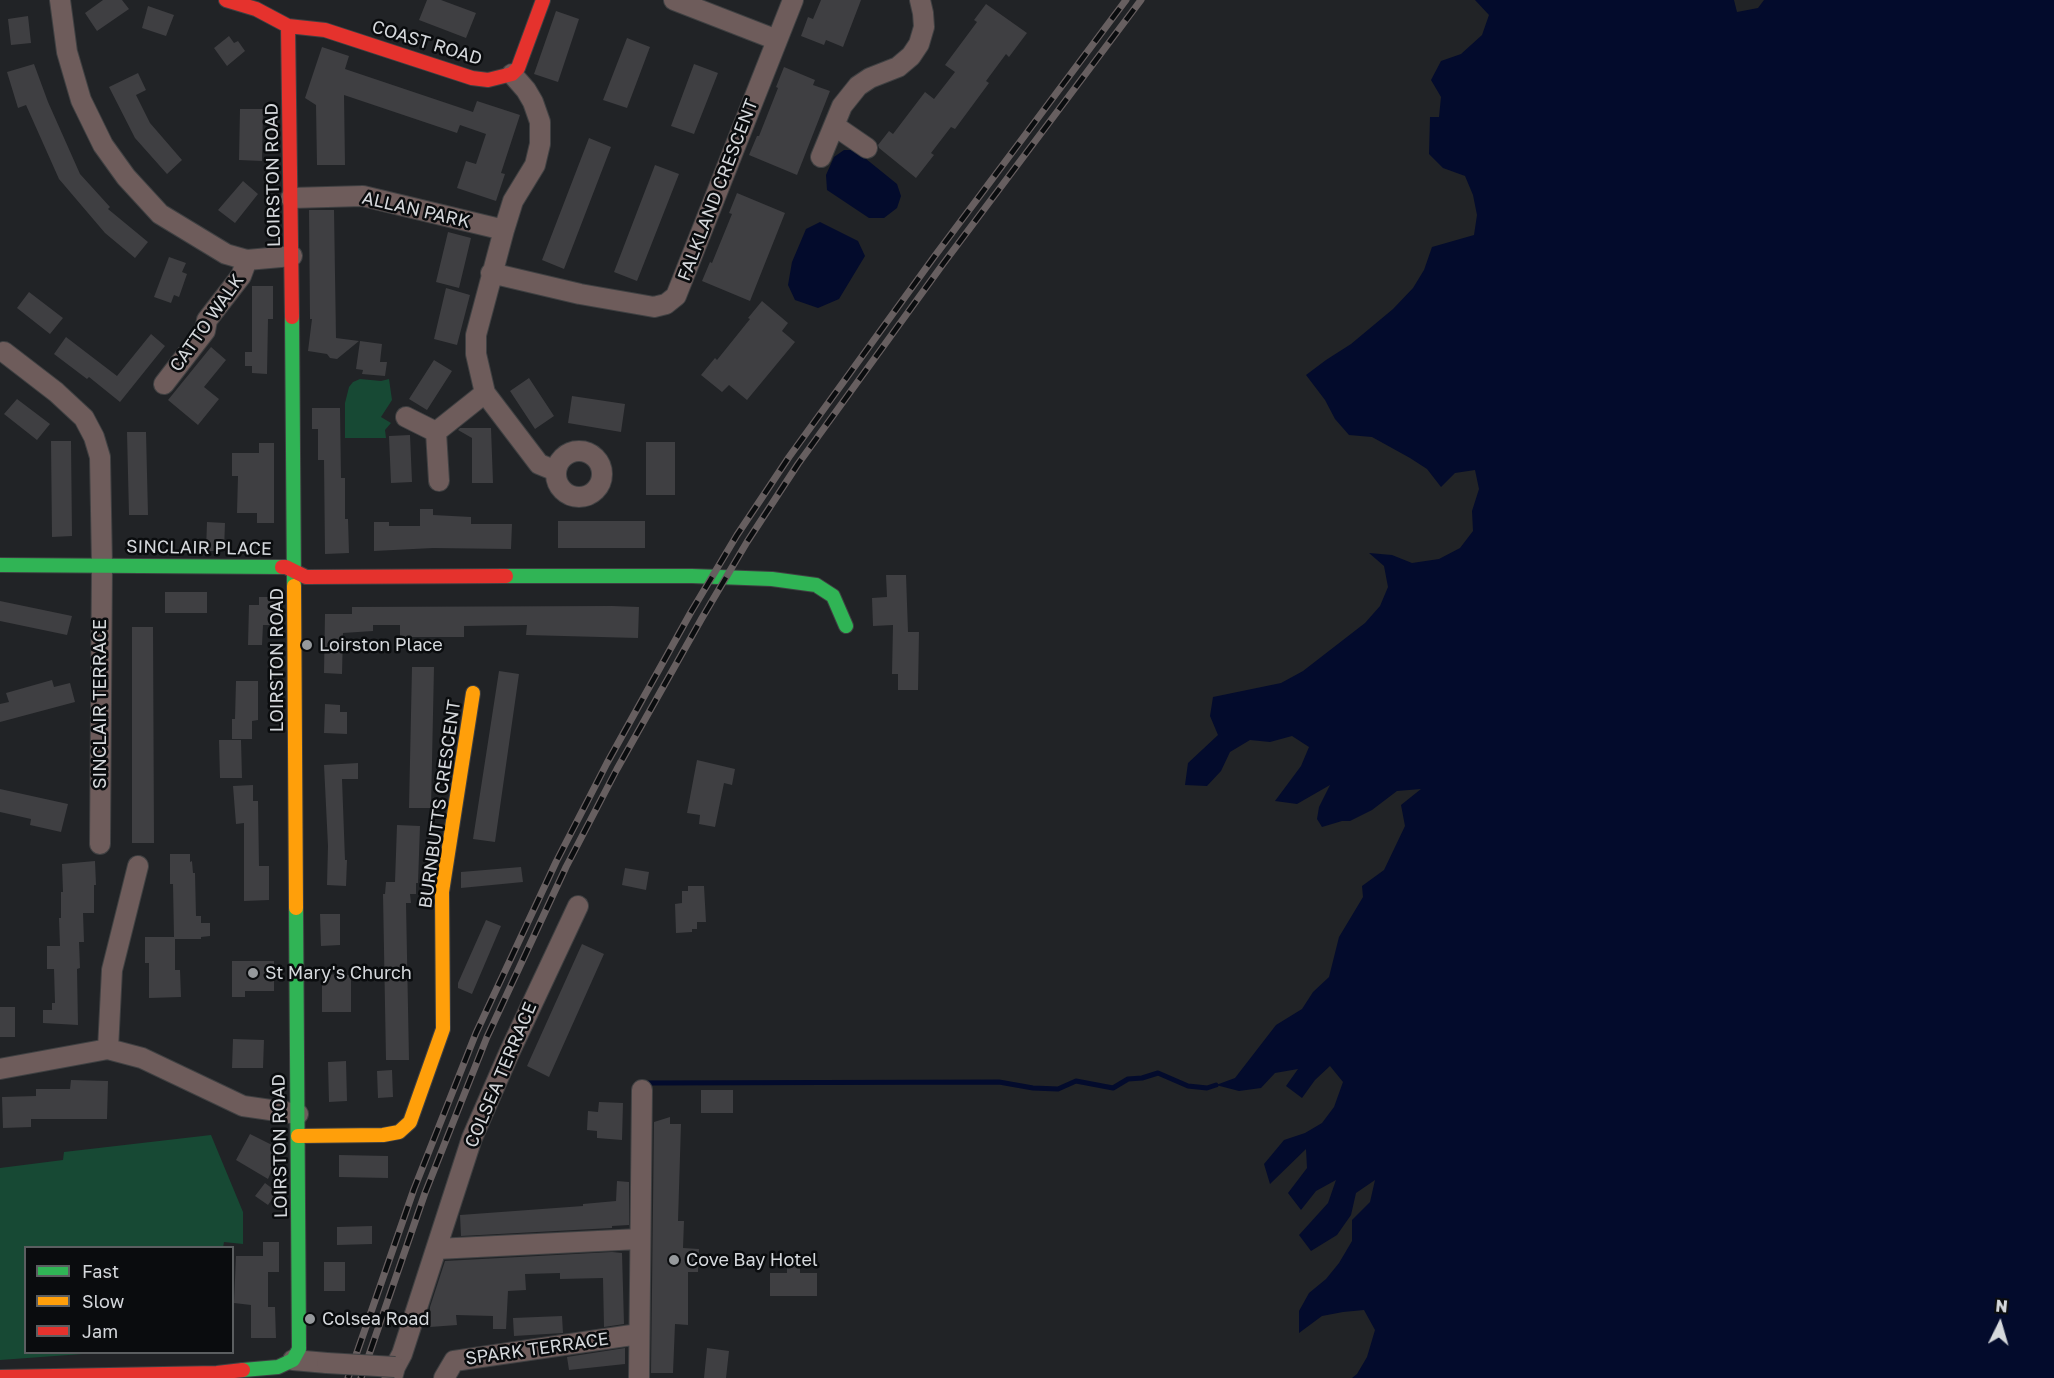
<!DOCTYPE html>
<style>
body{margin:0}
#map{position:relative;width:2054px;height:1378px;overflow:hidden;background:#212326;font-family:"Golos Text",sans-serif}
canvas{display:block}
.legend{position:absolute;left:24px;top:1246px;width:210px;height:108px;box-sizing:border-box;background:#0a0c0e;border:2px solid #5b5e60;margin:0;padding:8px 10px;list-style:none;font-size:18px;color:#d5d8dc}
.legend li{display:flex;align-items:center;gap:12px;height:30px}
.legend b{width:30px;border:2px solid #5b5e60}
.north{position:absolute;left:1970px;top:1294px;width:60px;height:60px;-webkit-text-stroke:4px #0a0c0e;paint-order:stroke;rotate:5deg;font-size:16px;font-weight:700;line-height:24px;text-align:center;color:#d5d8dc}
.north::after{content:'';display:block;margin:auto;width:21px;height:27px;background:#d5d8dc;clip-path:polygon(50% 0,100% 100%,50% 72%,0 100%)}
</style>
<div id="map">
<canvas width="2054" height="1378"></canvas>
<ul class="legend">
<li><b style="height:8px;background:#30b455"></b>Fast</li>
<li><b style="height:8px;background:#ff9f0a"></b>Slow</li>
<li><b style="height:8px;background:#e5322d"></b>Jam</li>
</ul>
<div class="north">N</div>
</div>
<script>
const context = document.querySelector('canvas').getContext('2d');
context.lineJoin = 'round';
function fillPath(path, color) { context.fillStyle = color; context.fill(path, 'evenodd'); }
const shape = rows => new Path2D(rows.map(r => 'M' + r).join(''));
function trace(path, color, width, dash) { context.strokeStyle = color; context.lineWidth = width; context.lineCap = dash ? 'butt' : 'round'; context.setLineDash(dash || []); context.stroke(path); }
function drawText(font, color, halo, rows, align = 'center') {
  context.font = font + ' "Golos Text",sans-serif'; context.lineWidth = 5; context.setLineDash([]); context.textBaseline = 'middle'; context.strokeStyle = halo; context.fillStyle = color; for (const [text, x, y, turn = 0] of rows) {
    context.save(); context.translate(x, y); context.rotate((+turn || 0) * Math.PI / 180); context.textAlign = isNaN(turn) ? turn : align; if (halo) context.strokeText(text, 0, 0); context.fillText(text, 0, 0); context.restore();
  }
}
const green = shape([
 [360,379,381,381,389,379,392,400,381,417,391,423,385,430,386,438,345,438,345,403,349,387,353,382],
 [211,1135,243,1212,243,1244,224,1242,223,1248,26,1248,26,1352,96,1353,0,1360,0,1168,63,1160,64,1152]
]);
const water = shape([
 [1475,0,1734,0,1737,12,1758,8,1764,0,2054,0,2054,1378,1352,1378,1357,1374,1367,1357,1375,1330,1364,1310,1343,1312,1322,1316,1299,1333,1299,1311,1309,1293,1326,1279,1339,1263,1352,1241,1352,1220,1370,1202,1375,1180,1356,1193,1351,1215,1337,1235,1311,1251,1299,1235,1328,1203,1336,1180,1316,1191,1301,1210,1288,1193,1307,1168,1306,1149,1270,1184,1264,1164,1284,1140,1305,1133,1322,1123,1334,1107,1343,1082,1330,1066,1315,1080,1302,1098,1286,1086,1298,1069,1275,1073,1261,1088,1239,1091,1216,1085,1235,1078,1276,1025,1302,1009,1313,992,1329,977,1339,937,1363,897,1362,886,1384,870,1405,826,1401,805,1421,789,1397,791,1372,810,1350,821,1342,821,1322,827,1317,819,1319,807,1330,785,1297,804,1275,801,1301,766,1309,747,1292,736,1270,742,1250,740,1230,752,1221,771,1207,786,1185,785,1188,763,1218,735,1210,716,1213,697,1281,683,1303,671,1365,623,1380,606,1388,587,1384,566,1369,553,1392,555,1412,563,1439,559,1460,548,1473,531,1472,511,1479,489,1475,470,1455,473,1441,487,1427,469,1410,458,1372,437,1349,435,1335,419,1325,400,1306,375,1326,360,1351,344,1393,309,1413,288,1424,270,1432,247,1474,235,1477,215,1473,195,1465,176,1443,168,1429,154,1430,117,1439,117,1441,97,1431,80,1441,61,1461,54,1482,35,1489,15],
 [844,150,855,150,897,184,901,196,897,208,884,218,869,218,827,190,826,175,834,157],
 [820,222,858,241,865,256,839,299,818,308,795,300,788,285,792,262,806,229]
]);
const stream = shape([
 [648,1083,999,1082,1033,1088,1058,1089,1076,1081,1113,1088,1128,1079,1142,1078,1158,1073,1188,1086,1207,1088,1216,1085]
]);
const building = shape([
 [103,0,122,0,129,9,97,31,85,13],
 [427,0,441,0,476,13,466,38,419,20],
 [821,0,861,0,843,47,826,40,824,45,801,36,808,17,813,19],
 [986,4,1027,33,1009,57,1006,54,986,81,989,83,955,129,951,127,931,153,934,155,916,178,879,148,878,145,889,131,893,134,925,92,934,99,955,72,945,65,977,22,974,20],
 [148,6,174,15,166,36,142,28],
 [556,11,579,19,558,82,534,74],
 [28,16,31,43,11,45,8,19],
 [229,36,234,43,238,41,245,51,227,66,214,48],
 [627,38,650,47,627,108,603,100],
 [322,47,349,56,345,69,473,112,477,101,520,115,501,173,505,174,496,201,457,188,466,161,476,164,486,134,460,125,457,133,344,95,345,165,317,165,316,105,305,98],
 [34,64,48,102,80,174,110,207,108,209,148,242,135,258,105,233,59,179,26,105,18,108,7,72],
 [694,64,718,73,694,134,671,126],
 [784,67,815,80,813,85,830,91,797,175,749,155,757,136,759,136,778,88,776,87],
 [138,73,146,90,136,95,150,123,182,160,167,174,135,138,109,87],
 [240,109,263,109,262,161,239,160],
 [589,138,611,147,564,269,542,260],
 [655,165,679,174,637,281,614,272],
 [243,181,258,194,235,223,218,210],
 [737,193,785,213,750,301,702,281,710,262,712,263,732,214,729,213],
 [309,210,334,210,336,338,359,341,337,359,330,358,327,354,308,351,312,319,310,319],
 [448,232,471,238,459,288,436,282],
 [169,257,186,263,182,272,187,274,179,297,174,295,171,303,154,297],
 [252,286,273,286,273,319,268,319,267,374,252,373,252,366,245,366,245,352,252,352],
 [446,288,470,295,457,345,434,339],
 [29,292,63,318,50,334,17,308],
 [762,301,788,323,782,331,795,342,747,400,729,385,722,392,701,375,715,358,717,360,750,319,748,318],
 [151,334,165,346,120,402,89,377,87,379,54,354,66,337,117,376],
 [360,341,382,344,380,362,387,362,385,376,362,374,363,370,356,369],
 [211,347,226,360,204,387,219,399,198,425,168,400],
 [434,360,452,371,427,410,409,399],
 [529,378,554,416,535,429,510,391],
 [572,396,625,404,621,432,568,423],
 [17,399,50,424,37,440,4,414],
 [312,408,340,408,341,478,345,478,345,519,348,519,349,553,325,554,324,460,318,460,318,429,312,429],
 [460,428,491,428,493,483,472,483,472,438,458,430],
 [127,432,146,432,148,515,129,515],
 [410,435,412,482,391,483,389,436],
 [51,441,71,441,72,536,52,537],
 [646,442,675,442,675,495,646,495],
 [259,443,274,443,274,523,257,523,257,513,237,513,238,476,232,476,232,453,259,453],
 [420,509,433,509,433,515,471,517,471,524,512,524,511,549,433,548,374,551,374,522,389,522,389,526,420,526],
 [558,521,645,521,645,548,558,548],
 [207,522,225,523,224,551,206,551],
 [886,575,906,575,908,632,919,632,918,690,898,690,898,674,892,674,893,625,873,626,872,598,887,597],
 [165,592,207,592,207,613,165,613],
 [259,597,275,597,274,625,263,625,262,645,248,645,249,605,259,605],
 [0,601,72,616,67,635,0,621],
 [612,606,639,607,638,638,526,635,527,625,464,626,464,637,400,637,400,625,373,625,373,631,343,633,342,674,324,673,325,614,352,614,352,607],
 [132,627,153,627,154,843,132,843],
 [412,667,434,667,431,808,409,808],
 [499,671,519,674,495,842,473,839],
 [52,680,54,687,70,683,75,702,0,722,0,704,9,702,6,693],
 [236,681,258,681,258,720,252,721,252,739,232,739,232,719,235,719],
 [325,704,340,705,340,712,347,712,347,734,324,733],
 [219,740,241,740,242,778,220,778],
 [697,760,735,769,732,785,724,783,715,827,699,824,700,815,687,813],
 [358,763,358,779,342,779,345,860,347,860,346,886,327,885,328,846,324,765],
 [253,785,253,801,258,801,259,866,269,866,269,900,244,901,244,823,236,824,233,786],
 [0,789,68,804,61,832,30,825,31,819,0,812],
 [397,825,420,826,418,883,416,883,416,894,410,894,411,903,406,903,409,1060,386,1060,383,894,385,894,386,882,395,882],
 [170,854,190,854,190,862,192,861,193,873,195,873,196,916,201,916,201,923,210,923,210,936,201,937,201,939,175,939,175,970,180,970,181,997,149,998,149,963,145,963,145,937,174,937,173,884,170,884],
 [95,861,96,885,94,885,94,913,83,913,84,942,79,942,80,968,77,969,78,1025,43,1023,43,1010,52,1010,52,1003,55,1003,54,969,47,969,47,946,60,946,59,918,61,918,61,892,63,892,62,864],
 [521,867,523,882,461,888,461,872],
 [625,868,649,872,646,890,622,885],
 [688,886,704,886,706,922,697,922,697,929,692,929,692,932,676,933,675,904,682,903,682,891,688,891],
 [320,914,340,914,340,945,321,946],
 [486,920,501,926,472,994,458,988,458,983],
 [582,944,604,954,549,1077,527,1066],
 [232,961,274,961,274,991,245,991,245,997,232,997],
 [322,974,351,975,351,1012,322,1012],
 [0,1007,15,1007,15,1037,0,1037],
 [233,1039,264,1040,263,1068,232,1068],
 [346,1061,347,1101,329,1102,328,1062],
 [392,1070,393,1097,378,1098,377,1071],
 [71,1080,108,1081,107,1119,31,1119,31,1127,3,1128,2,1097,36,1096,36,1089,70,1089],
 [701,1090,733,1090,733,1113,701,1113],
 [599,1102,623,1103,622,1140,597,1138,597,1131,587,1130,588,1111,598,1112],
 [670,1117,670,1124,681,1124,678,1221,684,1221,683,1248,699,1249,698,1272,688,1272,688,1325,675,1324,673,1373,651,1373,654,1122],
 [250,1134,274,1146,278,1151,278,1156,268,1179,236,1160],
 [339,1155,388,1156,388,1178,339,1177],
 [617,1181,629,1182,629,1225,612,1226,612,1228,461,1236,460,1215,583,1206,583,1204,616,1201],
 [265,1183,277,1192,268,1205,255,1196],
 [372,1226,372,1244,337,1245,337,1227],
 [263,1242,279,1242,279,1272,268,1272,268,1307,275,1307,276,1338,251,1338,251,1305,234,1303,236,1256,263,1256],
 [612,1252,622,1253,624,1324,604,1327,603,1278,560,1279,560,1273,525,1274,526,1290,508,1291,506,1329,493,1329,493,1316,456,1315,457,1325,430,1327,430,1307,445,1261],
 [324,1262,345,1262,345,1291,324,1291],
 [787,1266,800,1266,800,1273,817,1273,817,1296,770,1296,770,1273,787,1273],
 [562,1316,563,1333,514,1336,513,1318],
 [625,1348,625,1364,569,1370,567,1357],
 [707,1348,729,1351,726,1378,704,1378]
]);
const street = shape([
 [60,0,67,52,81,100,103,145,126,177,160,214,226,254,247,260,292,256],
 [674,0,777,40],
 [512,74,526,90,533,102,540,122,540,144,535,165,513,201,504,230,476,335,476,354,485,393,539,464,556,471],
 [835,126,867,148],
 [821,157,842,106,858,86,870,78,898,67,911,56,919,44,924,27,923,13,920,0],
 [291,198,363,196,504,230],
 [491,273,580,294,654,307,666,304,676,296,793,0],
 [4,352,56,392,84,418,94,437,100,457,102,565,100,844],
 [164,384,205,331,207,320,241,276,247,260],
 [406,417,436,432],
 '556 474a23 23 0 1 1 46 0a23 23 0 1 1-46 0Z',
 [439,481,436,432,485,393],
 [108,1049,112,970,138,866],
 [0,1069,108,1049,142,1058,243,1106,298,1114],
 [436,1249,639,1239],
 [293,1360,327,1363],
 [392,1378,395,1367,402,1354,472,1138,510,1051,578,906],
 [444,1378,454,1361,639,1334],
 [639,1378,642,1090]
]);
const fast = shape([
 [292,317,294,586],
 [0,565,282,567],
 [506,576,692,576,772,579,816,585,833,596,846,626],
 [243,1370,278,1367,293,1360,299,1349,296,908]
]);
const slow = shape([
 [294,586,296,908],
 [298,1136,383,1135,399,1132,410,1122,443,1029,442,892,473,693]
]);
const jam = shape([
 [226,0,256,9,288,26,325,30,472,78,488,80,512,74,518,68,543,0],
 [288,26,292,317],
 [282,567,286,567,306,577,506,576],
 [0,1377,217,1373,243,1370]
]);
const rail = shape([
 [348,1378,414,1189,476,1033,556,862,607,763,691,612,737,535,789,457,934,257,1126,0],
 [361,1378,425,1193,487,1037,566,867,617,769,702,618,747,542,798,464,943,264,1141,0]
]);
const streetBridge = shape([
 [327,1363,395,1367]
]);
const markers = [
 [307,645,6,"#96999c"],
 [253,973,6,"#96999c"],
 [674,1260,6,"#96999c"],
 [310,1319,6,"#96999c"]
];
const streetNames = [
 ["COAST ROAD",427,43,17],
 ["LOIRSTON ROAD",273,175,-91],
 ["FALKLAND CRESCENT",718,190,-69],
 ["ALLAN PARK",416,210,13],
 ["CATTO WALK",207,323,-55],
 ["SINCLAIR PLACE",199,548,1],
 ["LOIRSTON ROAD",277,660,-90],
 ["SINCLAIR TERRACE",100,704,-90],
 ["BURNBUTTS CRESCENT",440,804,-82],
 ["COLSEA TERRACE",501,1075,-67],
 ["LOIRSTON ROAD",280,1146,-91],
 ["SPARK TERRACE",537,1349,-8]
];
const poiNames = [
 ["Loirston Place",319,645],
 ["St Mary's Church",265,973],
 ["Cove Bay Hotel",686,1260],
 ["Colsea Road",322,1319]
];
fillPath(green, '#174934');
fillPath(water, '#030b2c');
trace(stream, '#030b2c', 5);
fillPath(building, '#3f3f42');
trace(street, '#3f4042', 22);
trace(fast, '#3f4042', 16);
trace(slow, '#3f4042', 16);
trace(jam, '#3f4042', 16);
trace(street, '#6e5c5b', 20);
trace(fast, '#30b455', 14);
trace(slow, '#ff9f0a', 14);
trace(jam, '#e5322d', 14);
trace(rail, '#675f60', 7);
trace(rail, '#0a0c0e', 4.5, [14]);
trace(streetBridge, '#3f4042', 22, []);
trace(streetBridge, '#6e5c5b', 20);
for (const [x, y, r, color] of markers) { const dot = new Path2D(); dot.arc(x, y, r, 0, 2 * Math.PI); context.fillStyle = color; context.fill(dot); trace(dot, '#0a0c0e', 2); }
drawText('18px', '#d5d8dc', '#0a0c0e', streetNames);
drawText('18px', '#d5d8dc', '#0a0c0e', poiNames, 'left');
</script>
